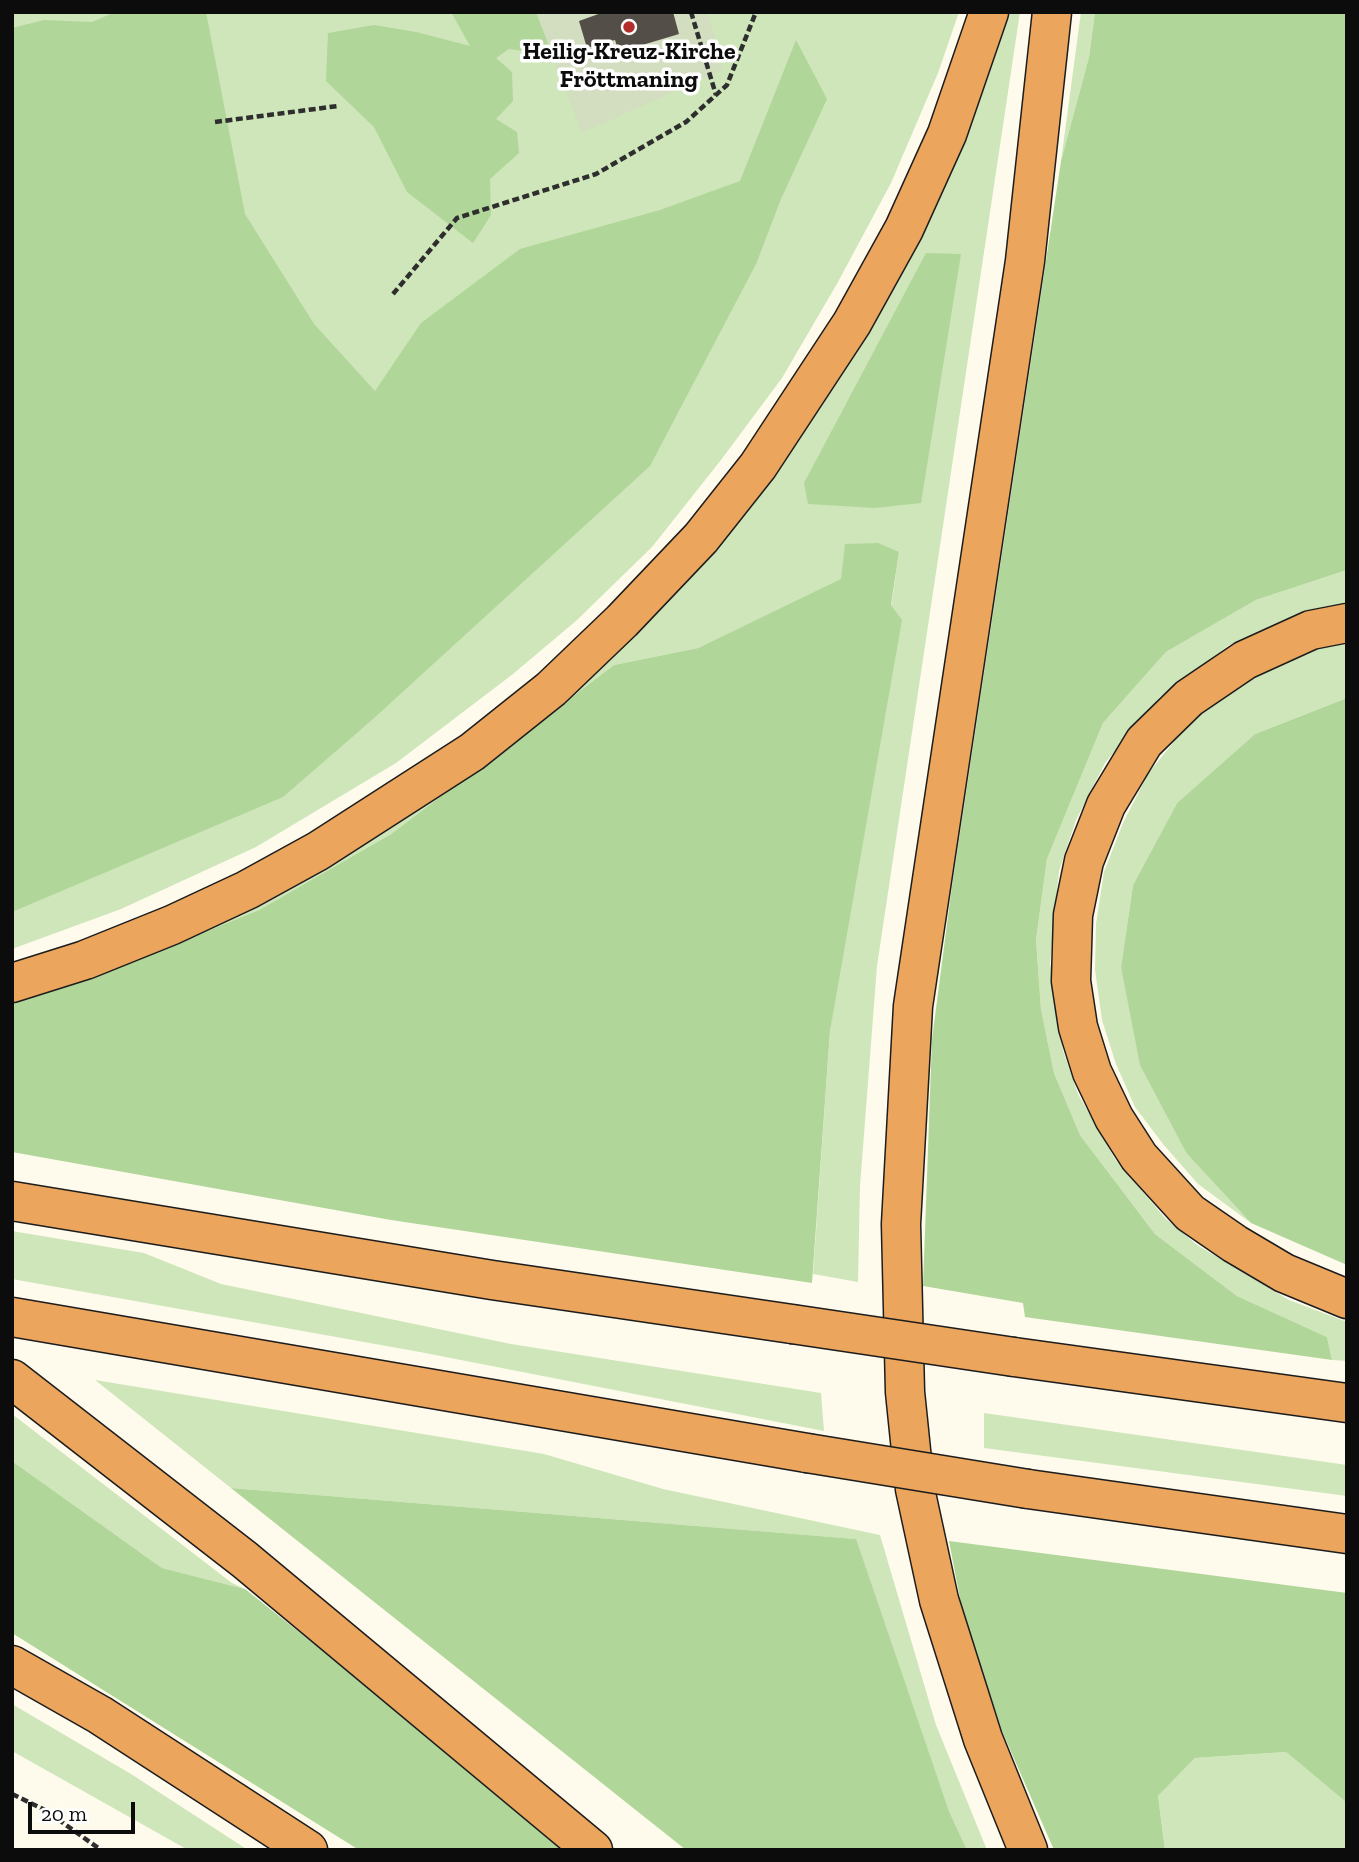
<!DOCTYPE html>
<meta charset="utf-8">
<style>
body{margin:0}
#map{position:relative;width:1359px;height:1862px;overflow:hidden;background:#fefbed;font-family:"Zilla Slab",serif}
canvas{display:block}
.frame{position:absolute;inset:0;border:14px solid #0c0c0c;pointer-events:none}
.scale{position:absolute;left:28px;top:1802px;width:107px;height:32px;box-sizing:border-box;border:4px solid #0c0c0c;border-top:0;padding-left:9px;font-size:21px;line-height:24px;white-space:nowrap;color:#0c0c0c;-webkit-text-stroke:5px #fff;paint-order:stroke}
</style>
<div id="map">
<canvas width="1359" height="1862"></canvas>
<div class="frame"></div>
<div class="scale">20 m</div>
</div>
<script>
const context = document.querySelector('canvas').getContext('2d');
context.lineJoin = 'round';
function fillPath(path, color) { context.fillStyle = color; context.fill(path, 'evenodd'); }
const shape = rows => new Path2D(rows.map(r => 'M' + r).join(''));
function trace(path, color, width, dash) { context.strokeStyle = color; context.lineWidth = width; context.lineCap = dash ? 'butt' : 'round'; context.setLineDash(dash || []); context.stroke(path); }
function drawText(font, color, halo, rows, align = 'center') {
  context.font = font + ' "Zilla Slab",serif'; context.lineWidth = 7; context.setLineDash([]); context.textBaseline = 'middle'; context.strokeStyle = halo; context.fillStyle = color; for (const [text, x, y, turn = 0] of rows) {
    context.save(); context.translate(x, y); context.rotate((+turn || 0) * Math.PI / 180); context.textAlign = isNaN(turn) ? turn : align; if (halo) context.strokeText(text, 0, 0); context.fillText(text, 0, 0); context.restore();
  }
}
const green = shape([
 [12,12,959,12,938,73,891,183,838,282,782,378,721,460,652,547,577,620,513,674,396,763,256,847,121,909,12,949],
 [1002,12,1020,12,877,966,860,1186,858,1282,813,1274,830,1031,899,552,698,648,614,665,391,834,259,910,123,965,12,998,337,856,738,511],
 [1081,12,1095,12,1089,57,1061,161],
 [1347,570,1347,603,1305,612,1229,645,1160,697,1105,763,1076,820,1059,871,1050,963,1063,1051,1078,1094,1115,1159,1165,1218,1197,1245,1289,1300,1347,1322,1347,1361,1332,1360,1327,1337,1237,1296,1155,1234,1080,1135,1054,1073,1041,1009,1036,940,1047,859,1103,723,1166,652,1256,600],
 [1347,642,1347,698,1255,734,1177,803,1133,885,1121,967,1187,1154,1251,1223,1198,1184,1163,1144,1135,1107,1116,1064,1102,1020,1095,970,1096,924,1104,872,1123,823,1148,774,1184,729,1216,701,1253,677,1287,660,1327,645],
 [12,1231,144,1253,221,1284,511,1344,821,1393,824,1431,420,1352,12,1279],
 [95,1380,544,1454,663,1489,880,1535,936,1725,987,1850,967,1850,949,1811,855,1539,231,1488],
 [984,1413,1347,1465,1347,1496,984,1448],
 [12,1414,232,1583,245,1589,162,1568,12,1461],
 [12,1704,131,1774,248,1850,188,1850,12,1751],
 [1286,1752,1347,1803,1347,1850,1165,1850,1158,1796,1195,1758]
]);
const forest = shape([
 [115,12,206,12,245,214,314,324,375,391,421,323,520,249,660,210,740,181,796,40,827,99,781,199,756,264,650,466,373,719,283,797,12,912,12,28,44,20,92,22],
 [451,12,550,12,555,42,533,52,509,49,496,58,512,72,513,101,496,119,517,132,519,153,490,179,491,215,473,243,407,192,374,127,326,81,328,33,374,25,416,32,470,46],
 [1095,12,1347,12,1347,570,1256,600,1166,652,1103,723,1047,859,1036,940,1041,1009,1054,1073,1080,1135,1155,1234,1237,1296,1327,1337,1332,1360,1025,1317,1023,1303,923,1286,932,1039,952,886,1061,161,1089,57],
 [926,253,961,254,921,503,875,508,808,504,804,483],
 [878,543,899,552,891,605,902,620,830,1031,812,1283,391,1220,12,1152,12,998,123,965,259,910,391,834,614,665,698,648,841,579,845,544],
 [1347,698,1347,1265,1251,1223,1187,1154,1140,1065,1121,967,1133,885,1177,803,1255,734],
 [12,1461,162,1568,245,1589,573,1850,359,1850,12,1633],
 [231,1488,856,1539,949,1811,967,1850,686,1850],
 [949,1541,1347,1593,1347,1803,1286,1752,1195,1758,1158,1796,1165,1850,1054,1850,1002,1731,963,1614]
]);
const cemetery = shape([
 [536,12,604,12,579,21,587,48,615,40,619,52,679,34,673,12,708,12,723,70,582,133]
]);
const building = shape([
 [604,12,673,12,679,34,619,52,615,40,587,48,579,21]
]);
const path = shape([
 [691,12,716,95],
 [215,122,338,106],
 [393,294,457,218,596,174,686,122,727,85,756,12],
 [12,1794,45,1810,101,1850]
]);
const highway = shape([
 [1347,623,1311,630,1245,660,1189,698,1144,742,1106,805,1084,861,1073,915,1071,981,1078,1027,1092,1072,1114,1118,1139,1157,1190,1213,1235,1244,1284,1273,1347,1299],
 [12,983,85,960,172,925,247,890,318,851,472,752,551,689,622,621,701,538,758,466,852,323,904,229,947,134,989,12],
 [12,1201,492,1280,792,1324],
 [12,1317,807,1453],
 [1014,1357,1347,1403],
 [12,1379,245,1560,593,1850],
 [1028,1489,1347,1534],
 [12,1665,100,1715,308,1850],
 [1028,1850,983,1739,939,1600,915,1489,905,1392,901,1224,913,1006,1025,261,1052,12]
]);
const highwayBridge = shape([
 [792,1324,1014,1357],
 [807,1453,1028,1489]
]);
const markers = [
 [629,27,7,"#b42d2d"]
];
const poiNames = [
 ["Heilig-Kreuz-Kirche",629,52],
 ["Fröttmaning",629,80]
];
fillPath(green, '#cee6b9');
fillPath(forest, '#b1d699');
fillPath(cemetery, '#d3dec0');
fillPath(building, '#544e49');
trace(highway, '#1d1d1d', 41);
trace(path, '#2e2e2e', 4.5, [7, 3.5]);
trace(highway, '#eba55d', 38);
trace(highwayBridge, '#1d1d1d', 41, []);
trace(highwayBridge, '#eba55d', 38);
for (const [x, y, r, color] of markers) { const dot = new Path2D(); dot.arc(x, y, r, 0, 2 * Math.PI); context.fillStyle = color; context.fill(dot); trace(dot, '#fff', 2.5); }
drawText('bold 24px', '#0c0c0c', '#fff', poiNames);
</script>
